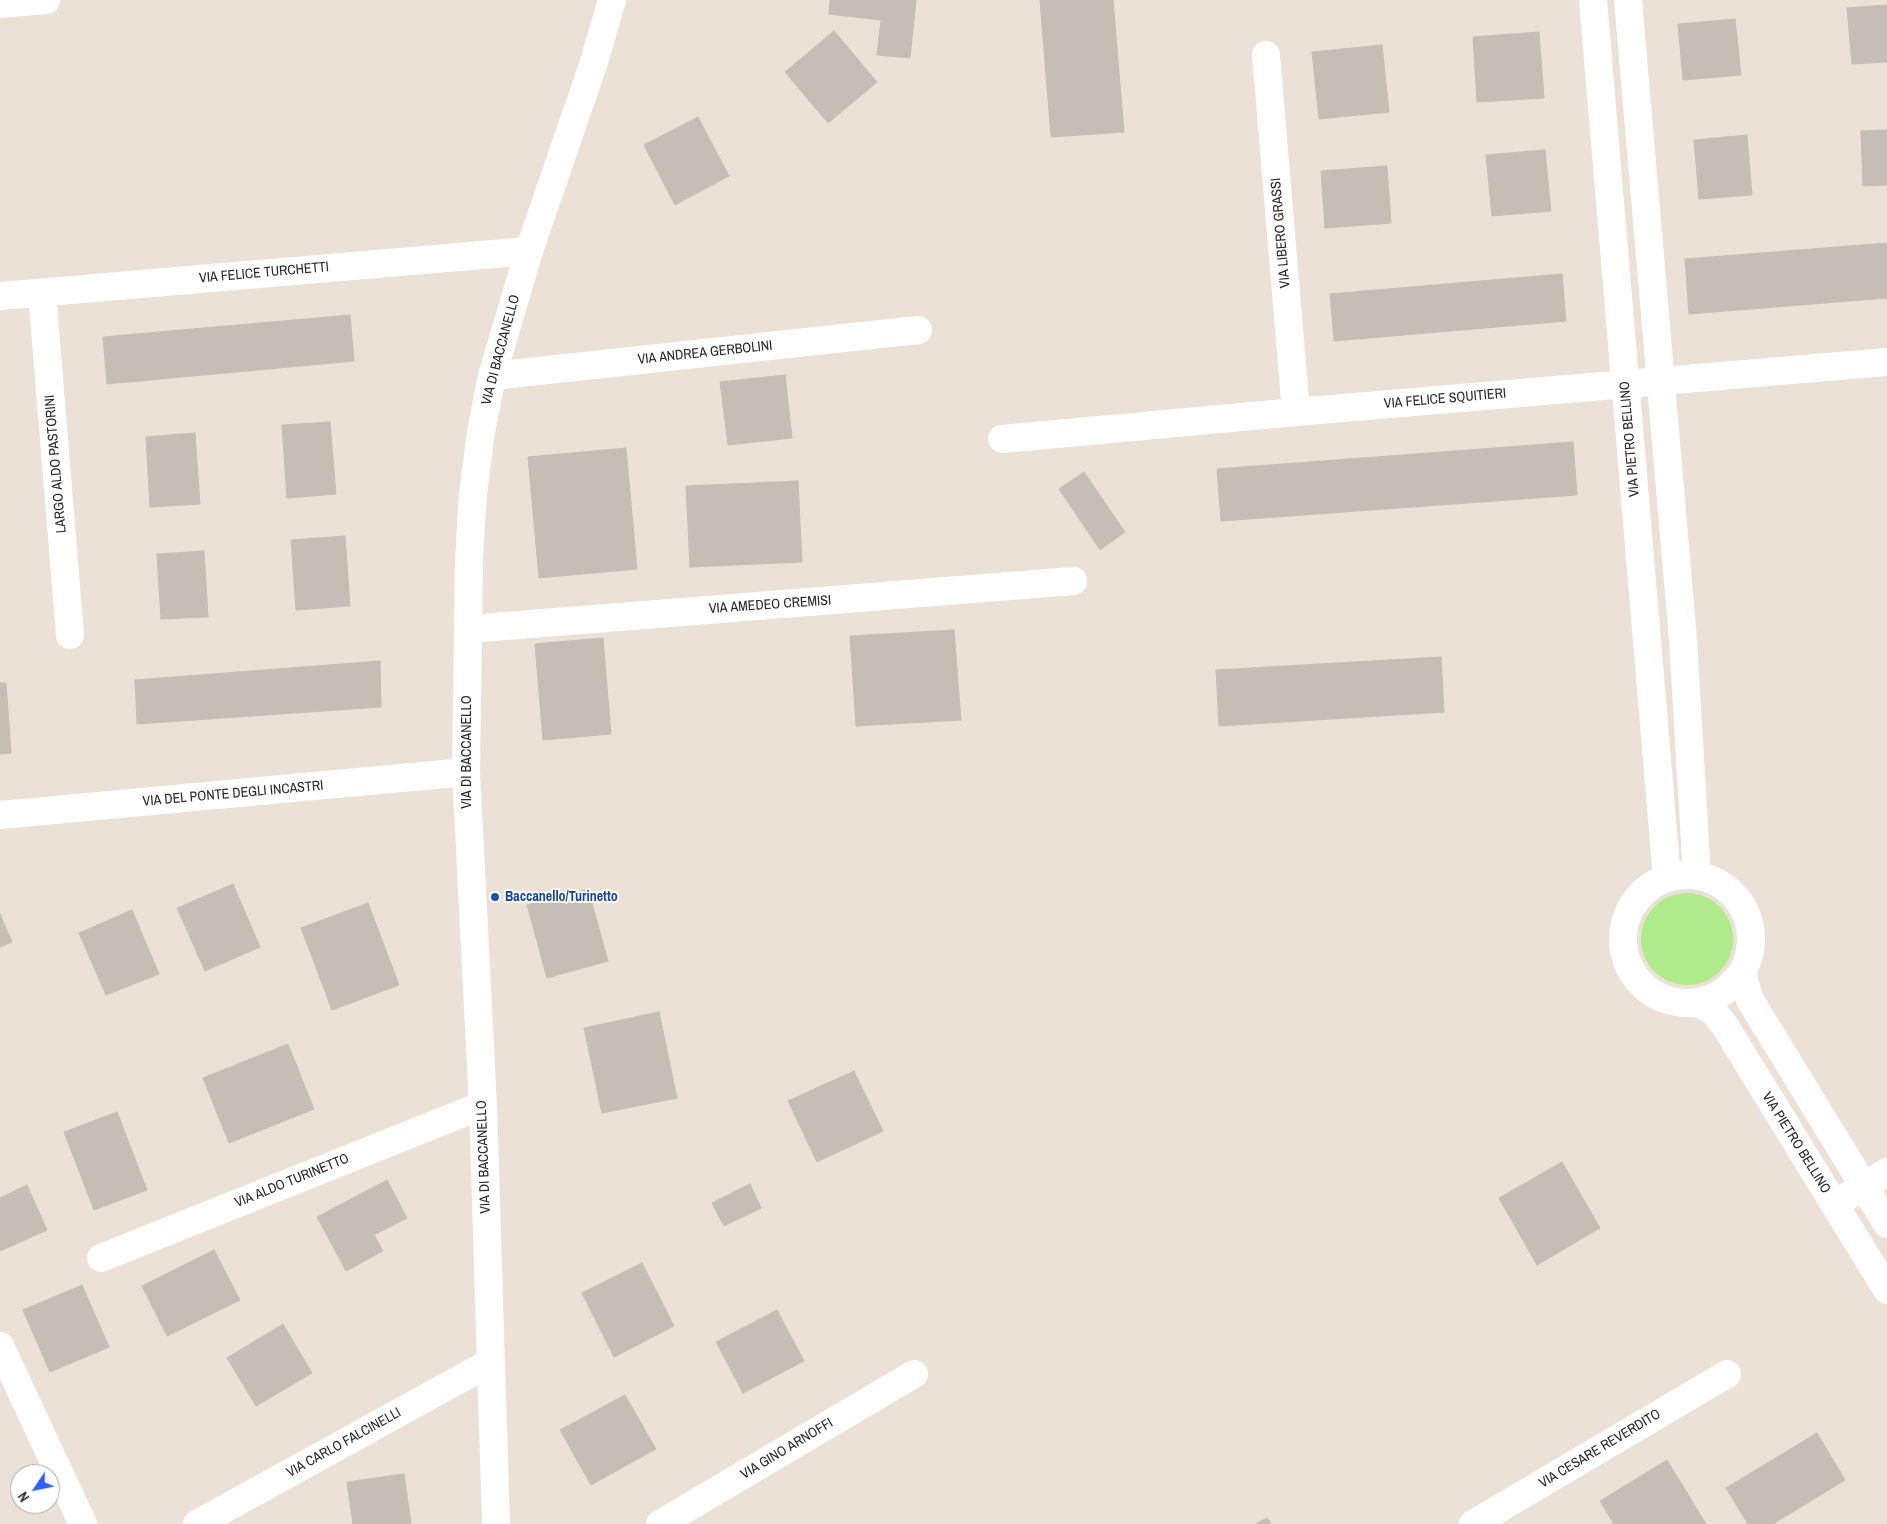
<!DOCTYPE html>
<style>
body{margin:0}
#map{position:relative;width:1887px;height:1524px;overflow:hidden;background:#ece1d6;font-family:"Archivo Narrow",sans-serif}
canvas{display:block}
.north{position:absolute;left:10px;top:1464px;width:50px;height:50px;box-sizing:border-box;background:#fff;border:1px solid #a9a9a9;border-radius:50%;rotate:236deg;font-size:14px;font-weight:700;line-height:20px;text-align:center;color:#272727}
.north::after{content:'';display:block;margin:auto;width:18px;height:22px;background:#2f5eff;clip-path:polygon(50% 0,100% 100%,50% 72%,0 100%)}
</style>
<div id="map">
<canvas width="1887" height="1524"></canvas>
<div class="north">N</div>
</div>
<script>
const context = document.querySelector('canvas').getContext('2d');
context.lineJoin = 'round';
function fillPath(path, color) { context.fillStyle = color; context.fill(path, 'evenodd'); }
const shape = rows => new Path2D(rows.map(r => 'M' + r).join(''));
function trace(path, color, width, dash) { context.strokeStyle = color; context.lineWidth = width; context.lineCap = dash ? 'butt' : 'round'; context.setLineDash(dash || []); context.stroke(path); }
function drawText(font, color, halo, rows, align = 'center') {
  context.font = font + ' "Archivo Narrow",sans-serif'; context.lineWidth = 4; context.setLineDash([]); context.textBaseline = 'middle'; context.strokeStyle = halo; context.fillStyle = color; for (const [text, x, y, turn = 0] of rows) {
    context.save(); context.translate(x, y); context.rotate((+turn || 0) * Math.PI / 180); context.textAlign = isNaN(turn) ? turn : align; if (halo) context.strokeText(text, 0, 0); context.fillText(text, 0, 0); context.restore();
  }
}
const green = shape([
 '1641 939a46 46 0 1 1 92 0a46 46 0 1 1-92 0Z'
]);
const building = shape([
 [830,0,916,0,910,58,877,55,881,20,829,14,830,0],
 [1040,0,1113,0,1124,132,1051,137,1040,0],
 [1887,5,1887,62,1852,64,1847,8,1887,5],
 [1735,19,1741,75,1683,80,1678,24,1735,19],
 [834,31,877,82,828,123,785,72,834,31],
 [1539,32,1544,98,1477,102,1473,37,1539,32],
 [1382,45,1389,112,1319,119,1312,52,1382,45],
 [698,117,729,176,675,205,644,145,698,117],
 [1887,130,1887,185,1863,186,1861,131,1887,130],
 [1747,135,1752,195,1699,199,1694,140,1747,135],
 [1545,150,1551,211,1492,216,1486,155,1545,150],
 [1387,166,1391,223,1325,228,1321,171,1387,166],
 [1887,243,1887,298,1689,314,1685,259,1887,243],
 [1562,274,1566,321,1334,341,1330,294,1562,274],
 [350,315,354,361,107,384,103,337,350,315],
 [785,375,792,438,728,445,720,382,785,375],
 [330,422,336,494,287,498,282,425,330,422],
 [195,433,200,504,150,507,146,437,195,433],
 [1573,442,1577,495,1221,521,1217,469,1573,442],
 [626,448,637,569,539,578,528,457,626,448],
 [1084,472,1125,532,1100,550,1059,489,1084,472],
 [798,481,802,562,690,567,686,486,798,481],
 [345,536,350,606,296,610,291,540,345,536],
 [204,551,208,617,161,619,157,554,204,551],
 [954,630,961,720,856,726,850,636,954,630],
 [603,638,611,734,543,740,535,644,603,638],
 [1441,657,1444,712,1219,726,1216,670,1441,657],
 [380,661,381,707,137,724,135,680,380,661],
 [0,683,6,683,11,753,0,754,0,683],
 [233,884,260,947,205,971,177,908,233,884],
 [588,889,608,961,547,978,527,905,588,889],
 [368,903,399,985,332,1010,301,928,368,903],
 [132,910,159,974,106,995,79,933,132,910],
 [0,914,12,942,0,947,0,914],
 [659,1012,677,1098,602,1113,584,1028,659,1012],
 [288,1044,314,1109,229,1143,203,1078,288,1044],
 [854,1071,883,1131,817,1162,788,1101,854,1071],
 [117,1112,147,1190,94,1210,64,1132,117,1112],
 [1562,1162,1600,1228,1537,1265,1499,1198,1562,1162],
 [387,1180,407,1218,374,1235,383,1251,346,1271,317,1217,387,1180],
 [750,1184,761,1208,724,1226,712,1203,750,1184],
 [27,1185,47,1230,0,1251,0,1198,27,1185],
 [214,1250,240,1300,167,1336,142,1286,214,1250],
 [642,1263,674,1326,614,1357,582,1293,642,1263],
 [82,1285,109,1347,50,1372,23,1310,82,1285],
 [777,1310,804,1361,743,1393,716,1342,777,1310],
 [283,1324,312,1373,256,1406,227,1358,283,1324],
 [625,1395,656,1449,591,1485,560,1430,625,1395],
 [1817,1433,1845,1480,1773,1524,1748,1524,1726,1488,1817,1433],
 [1667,1460,1706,1524,1614,1524,1600,1501,1667,1460],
 [404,1474,411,1524,353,1524,347,1482,404,1474],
 [1267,1518,1271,1524,1256,1524,1267,1518]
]);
const street = shape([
 [1593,0,1667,878],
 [1628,0,1683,640,1697,875],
 [0,4,46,0],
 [1266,55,1296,412],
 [42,293,70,635],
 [0,296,529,251],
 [492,376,918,330],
 [1002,439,1296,412,1887,362],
 [468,629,1073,581],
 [0,815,466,772],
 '1623 939a64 64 0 1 1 128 0a64 64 0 1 1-128 0Z',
 [1743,971,1744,980,1750,1000,1887,1224],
 [1698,1003,1714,1012,1725,1026,1887,1290],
 [1848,1196,1887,1172],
 [101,1258,483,1105],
 [0,1346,83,1524],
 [197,1524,491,1362],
 [660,1524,914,1374],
 [1473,1524,1727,1374]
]);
const secondary = shape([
 [496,1524,483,1105,466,772,469,559,473,494,481,432,492,376,529,251,593,65,612,0]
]);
const markers = [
 [495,897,5,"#1a4fb4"]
];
const streetNames = [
 ["VIA LIBERO GRASSI",1281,233,-95],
 ["VIA FELICE TURCHETTI",264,273,-5],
 ["VIA DI BACCANELLO",501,350,-75],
 ["VIA ANDREA GERBOLINI",705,353,-6],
 ["VIA FELICE SQUITIERI",1445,399,-5],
 ["VIA PIETRO BELLINO",1630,439,-95],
 ["LARGO ALDO PASTORINI",56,464,-95],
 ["VIA AMEDEO CREMISI",770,605,-4],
 ["VIA DI BACCANELLO",467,752,-90],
 ["VIA DEL PONTE DEGLI INCASTRI",233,794,-5],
 ["VIA PIETRO BELLINO",1796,1143,58],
 ["VIA DI BACCANELLO",484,1157,-92],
 ["VIA ALDO TURINETTO",292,1181,-22],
 ["VIA CARLO FALCINELLI",344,1443,-29],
 ["VIA GINO ARNOFFI",787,1449,-31],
 ["VIA CESARE REVERDITO",1600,1449,-31]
];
const transitNames = [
 ["Baccanello/Turinetto",505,897]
];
fillPath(green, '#afea8b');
fillPath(building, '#c6beb6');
trace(building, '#c6bdb0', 1);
trace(street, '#fff', 28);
trace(secondary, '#fff', 28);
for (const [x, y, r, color] of markers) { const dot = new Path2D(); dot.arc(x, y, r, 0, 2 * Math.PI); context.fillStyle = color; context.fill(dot); trace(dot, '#fff', 2); }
drawText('14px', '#272727', '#fff', streetNames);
drawText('bold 14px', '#164399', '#fff', transitNames, 'left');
</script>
